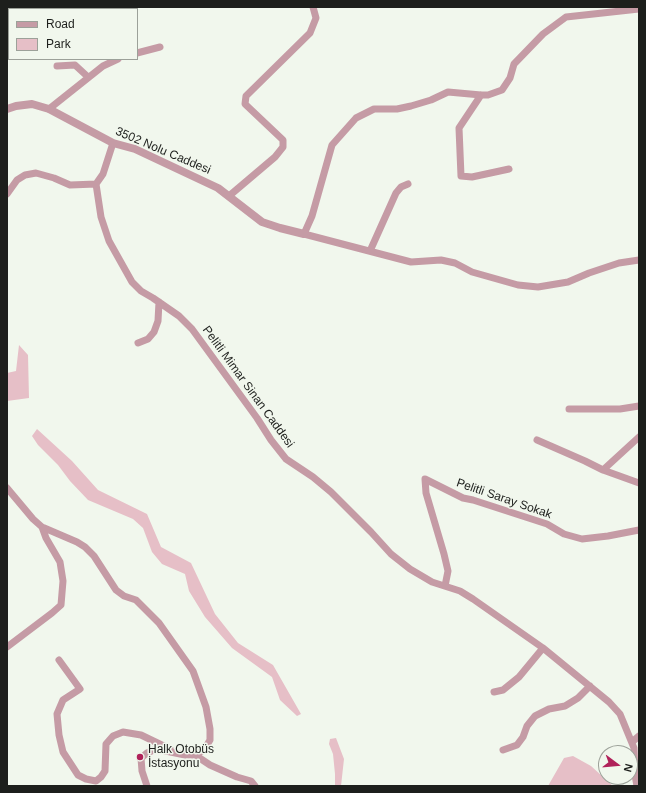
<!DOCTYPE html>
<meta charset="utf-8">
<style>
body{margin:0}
#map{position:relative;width:646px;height:793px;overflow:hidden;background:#f1f7ed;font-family:Helvetica,sans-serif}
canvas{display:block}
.frame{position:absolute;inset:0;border:8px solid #1d1f1c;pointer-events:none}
.legend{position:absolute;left:8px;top:8px;width:130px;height:52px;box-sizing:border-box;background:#f1f7ed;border:1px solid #9ca199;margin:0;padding:5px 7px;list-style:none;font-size:12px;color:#1d1f1c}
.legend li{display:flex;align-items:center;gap:8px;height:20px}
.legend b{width:20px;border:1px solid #9ca199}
.north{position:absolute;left:598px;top:745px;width:40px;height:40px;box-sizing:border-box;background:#f1f7ed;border:1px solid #9ca199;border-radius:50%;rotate:106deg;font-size:11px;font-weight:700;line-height:16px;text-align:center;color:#1d1f1c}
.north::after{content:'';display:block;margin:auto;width:14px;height:18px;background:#b0225a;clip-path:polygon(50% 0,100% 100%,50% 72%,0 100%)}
</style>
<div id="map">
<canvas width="646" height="793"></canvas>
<div class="frame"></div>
<ul class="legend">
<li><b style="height:5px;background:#c59ba5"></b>Road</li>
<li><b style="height:11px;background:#e6bfc7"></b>Park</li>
</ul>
<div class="north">N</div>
</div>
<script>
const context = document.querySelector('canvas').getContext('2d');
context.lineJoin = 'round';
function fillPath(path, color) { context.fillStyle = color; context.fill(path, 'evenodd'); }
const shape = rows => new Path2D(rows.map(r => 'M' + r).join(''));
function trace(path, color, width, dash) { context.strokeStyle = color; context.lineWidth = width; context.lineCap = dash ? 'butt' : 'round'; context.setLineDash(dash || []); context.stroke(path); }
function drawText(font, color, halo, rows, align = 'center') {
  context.font = font + ' Helvetica,sans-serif'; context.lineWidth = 3; context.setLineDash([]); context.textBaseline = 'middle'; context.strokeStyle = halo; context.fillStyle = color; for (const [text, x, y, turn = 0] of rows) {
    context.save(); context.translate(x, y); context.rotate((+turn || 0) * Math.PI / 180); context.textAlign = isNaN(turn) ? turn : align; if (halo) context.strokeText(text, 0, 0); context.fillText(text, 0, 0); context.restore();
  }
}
const green = shape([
 [19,345,28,355,29,398,7,401,7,373,16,371],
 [37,429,72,461,98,490,147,514,161,547,191,563,215,614,238,643,273,665,301,714,297,716,280,700,272,677,232,648,205,617,189,591,185,574,162,564,152,552,143,528,133,519,88,500,70,481,58,465,38,445,32,436],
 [336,738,344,759,341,786,335,786,335,774,333,754,329,744,330,739],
 [573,756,591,766,613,786,548,786,564,758]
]);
const minor = shape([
 [639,9,566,17,543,34,514,64,510,78,502,90,488,95,481,95,448,92,431,100,411,106,397,109,374,109,356,118,332,145,312,216,304,234,411,262,441,260,455,263,472,272,518,285,538,287,568,282,589,273,619,263,639,260],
 [137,53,160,47],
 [57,66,75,65,88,77],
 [481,95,459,128,461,176,472,177,509,169],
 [49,109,103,66,118,59],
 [96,184,101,217,109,241,132,282,141,291,153,298,179,316,192,329,257,418,271,440,286,459,313,477,331,492,371,532,391,554,410,569,432,582,460,591,473,599,543,648,609,702,620,714,634,748,635,775,637,786],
 [96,184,103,174,113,143],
 [7,194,17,180,25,175,36,173,54,178,70,185,96,184],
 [229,196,275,157,283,147,283,140,245,104,246,96,310,33,316,18,313,7],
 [370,251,396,193,401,187,408,184],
 [138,343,148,339,154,332,158,321,159,302],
 [569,409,620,409,639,406],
 [537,440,585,461,603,470,639,483],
 [603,470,639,437],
 [7,488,33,519,42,527,77,542,85,547,94,556,116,590,124,596,136,600,159,623,193,671,206,707,210,729,210,740,204,750,195,755,185,755,156,749,147,753,141,758,142,771,147,786],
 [445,586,448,571,444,554,426,493,425,479,463,498,473,500,547,524,564,534,582,539,608,536,639,530],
 [7,647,52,613,61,605,63,581,60,562,46,538,42,527],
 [59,660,80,689,63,700,57,714,59,735,63,752,78,775,86,779,96,781,101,777,105,771,106,744,113,736,123,732,141,735,170,749],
 [494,692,503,690,519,677,543,648],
 [632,742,639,736],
 [503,750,517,745,523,737,527,726,535,716,549,709,565,706,578,698,590,686],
 [195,755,210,765,237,777,251,781,255,786]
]);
const tertiary = shape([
 [7,109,16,106,32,104,49,109,113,143,135,149,218,188,262,222,280,228,304,234]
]);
const markers = [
 [140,757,4,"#b0225a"]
];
const streetNames = [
 ["3502 Nolu Caddesi",163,151,23],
 ["Pelitli Mimar Sinan Caddesi",248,387,54],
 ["Pelitli Saray Sokak",504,499,19]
];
const poiNames = [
 ["Halk Otobüs",148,750],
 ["İstasyonu",148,764]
];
fillPath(green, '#e6bfc7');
trace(minor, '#c59ba5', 7);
trace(tertiary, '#c59ba5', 8);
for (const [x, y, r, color] of markers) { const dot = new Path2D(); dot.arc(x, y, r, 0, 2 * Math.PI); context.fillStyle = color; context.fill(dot); trace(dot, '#f1f7ed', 1.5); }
drawText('12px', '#1d1f1c', '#f1f7ed', streetNames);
drawText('12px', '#1d1f1c', '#f1f7ed', poiNames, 'left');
</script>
